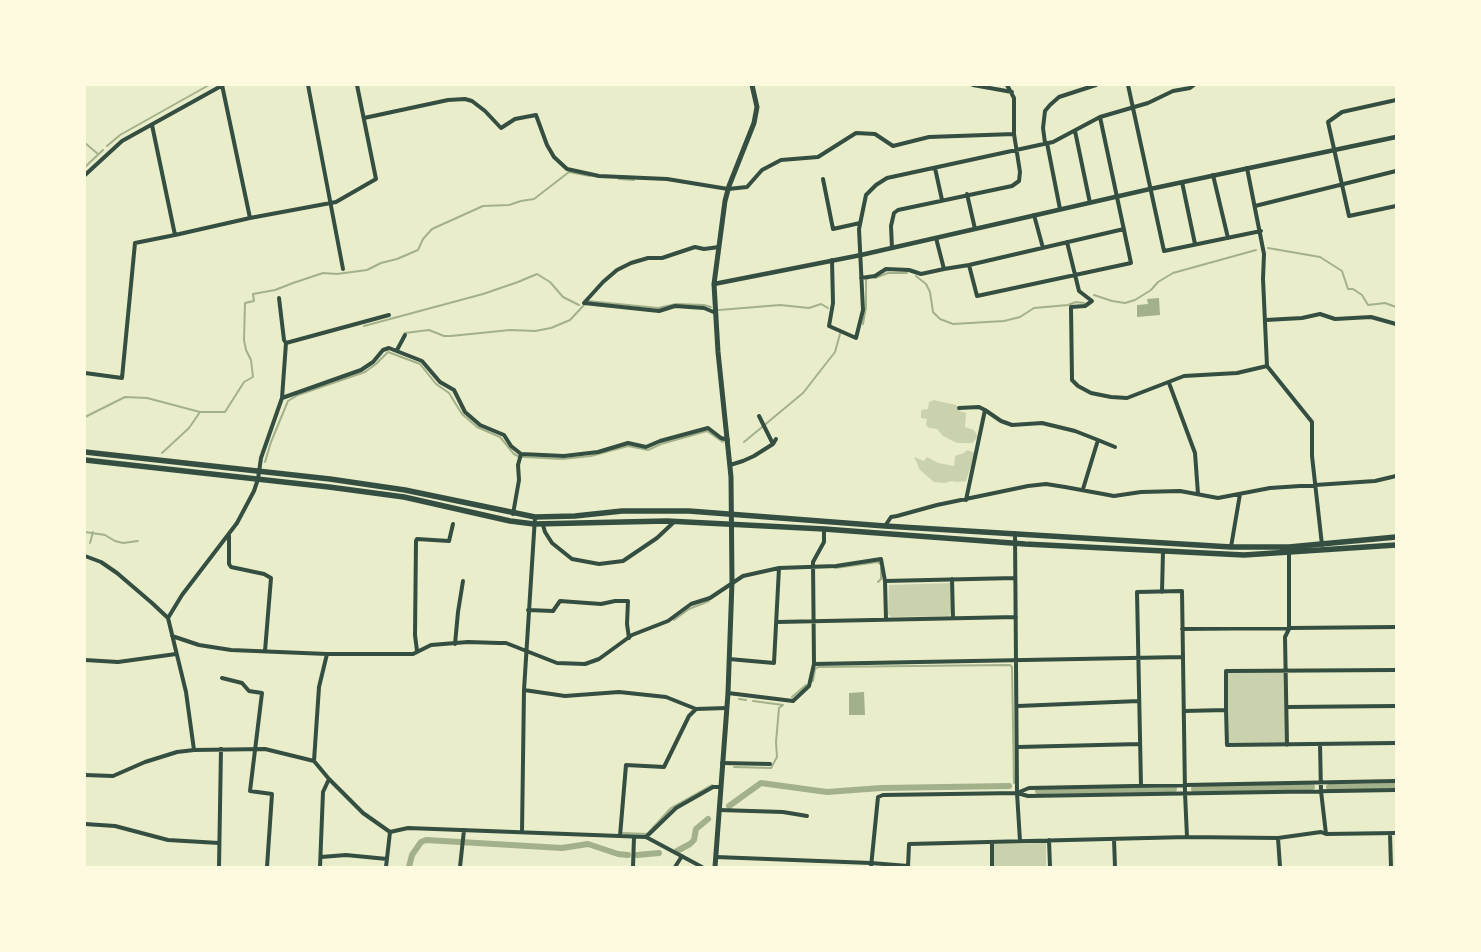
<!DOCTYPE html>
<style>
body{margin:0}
#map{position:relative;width:1481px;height:952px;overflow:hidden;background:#e9edc9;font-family:Figtree,sans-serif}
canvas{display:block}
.frame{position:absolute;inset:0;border:86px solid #fefae0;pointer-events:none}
</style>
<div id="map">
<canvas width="1481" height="952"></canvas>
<div class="frame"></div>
</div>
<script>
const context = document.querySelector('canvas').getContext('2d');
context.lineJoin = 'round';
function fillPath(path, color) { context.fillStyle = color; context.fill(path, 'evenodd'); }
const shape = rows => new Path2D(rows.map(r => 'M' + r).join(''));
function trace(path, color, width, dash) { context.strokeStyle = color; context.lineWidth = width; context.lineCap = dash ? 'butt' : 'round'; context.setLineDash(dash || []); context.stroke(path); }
const green = shape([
 [934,400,956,405,960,411,966,413,965,427,974,430,978,437,972,443,957,443,943,436,937,429,929,428,926,425,927,419,921,418,921,410,928,409,929,402],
 [967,450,975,453,966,481,957,482,951,481,945,483,934,482,920,470,914,457,924,461,927,457,938,463,954,466,955,456,964,453],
 [951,583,951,613,949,616,891,617,888,614,889,585],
 [1286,669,1287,745,1227,745,1226,671],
 [1046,843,1046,867,994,867,994,844]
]);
const water = shape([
 [1159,298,1160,315,1137,317,1137,305,1148,304,1147,299],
 [864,692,865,715,849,715,849,693]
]);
const stream = shape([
 [85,143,98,154],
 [107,146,120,135,209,85],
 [85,167,103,150],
 [619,179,634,180],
 [1268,248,1320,257,1342,271,1348,289,1353,289,1362,295,1368,305,1385,303,1396,307],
 [916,276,926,284,930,292,933,312,940,319,953,324,1004,321,1020,317,1034,308,1068,305,1076,302,1084,303],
 [875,278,888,273,907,273],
 [1094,295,1112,301,1125,303,1135,300,1151,290,1158,282,1173,273,1256,250],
 [588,301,658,308,676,304,704,305,711,307],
 [719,310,780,305,809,308,821,304,828,308],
 [863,324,866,307,866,280,868,278],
 [364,326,483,294,518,282,537,274,550,282,563,297,579,305],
 [405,333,429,330,444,336,451,336,510,330,535,331,551,328,570,320,584,305],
 [85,417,125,397,147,398,200,412],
 [744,442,803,393,835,352,840,334],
 [162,453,189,428,200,412,225,412,244,382,253,377,251,360,246,350,244,340,245,303,254,301,253,294,275,290,293,283,323,273,337,274,367,270,381,263,397,259,418,250,423,239,432,229,483,206,509,205,521,201,534,199,569,172,590,176],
 [523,457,562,459,591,456,628,446,648,450,661,444,707,431,723,442],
 [265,462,271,442,288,401,298,395,365,372,376,364,388,352,420,364,436,384,449,393,462,414,477,427,500,437,514,454,518,456],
 [85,532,105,535,115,541,123,543,138,541],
 [90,543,93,532],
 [835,568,878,562,880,564],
 [878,582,881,579,881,568],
 [674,620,689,609,709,601],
 [813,681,815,669,818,667,1010,665,1012,667,1014,783],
 [792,697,806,685],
 [739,699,746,700],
 [734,767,771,768,777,757,776,742,779,708,783,705,753,701],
 [623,833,647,834,671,808,712,785]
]);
const canal = shape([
 [1329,787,1396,786],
 [1194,789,1312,787],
 [1038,791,1174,789],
 [729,806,761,783,827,792,881,788,1009,786],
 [677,851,690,844,694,840,696,829,708,819],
 [637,855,659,853],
 [409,867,412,855,421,842,426,840,562,848,588,844,618,854,628,855]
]);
const minor = shape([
 [222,85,250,218],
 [308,85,343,269],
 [973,85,1012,92],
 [1128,85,1164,251,1261,231],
 [1396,100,1342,112,1328,122,1349,216,1396,206],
 [364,118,448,100,465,99,472,101,485,111,501,128,515,119,536,115,547,145,554,157,567,169,599,176,667,179,728,189,747,187,762,170,781,160,818,157,856,133,875,134,893,146,929,137,1014,134],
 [152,125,175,235,250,218,336,202,376,179,357,85],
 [1075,131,1090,203],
 [1045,143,1043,128,1045,111,1050,105,1059,97,1096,85],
 [1047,143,1060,209],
 [935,168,942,200],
 [1247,168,1264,254,1263,279,1267,366,1312,422,1312,456,1322,545],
 [85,175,122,141,223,85],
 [1213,175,1228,238],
 [823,179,833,229,860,223],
 [1182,182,1195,244],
 [967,194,975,229],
 [1255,206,1396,171],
 [1034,215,1043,248],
 [936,238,944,269,969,265,977,296,1131,263,1100,117],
 [1067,242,1079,291,1092,301,1085,306,1071,307,1072,380,1078,386,1091,393,1111,397,1127,398,1184,376,1237,373,1267,366],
 [892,248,891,226,894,213,898,210,1012,186,1019,181,1020,172,1014,134,1014,98,1007,85],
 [832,260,833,303,829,326,856,338,863,310,859,229,866,195,876,185,887,178,1053,142,1100,117,1148,103,1173,91,1190,88,1194,85],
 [969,265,1124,229],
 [861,278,875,276,886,269,909,270,921,274,944,269],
 [279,298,284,340,286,343,389,315],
 [584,303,603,282,617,270,631,263,648,258,662,258,695,247,704,249,719,247],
 [584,303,659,311,675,306,704,308,716,313],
 [1266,320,1302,318,1320,314,1335,319,1371,317,1396,324],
 [397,350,405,335],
 [85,373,122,378,135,243,175,235],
 [1169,383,1195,453,1198,494],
 [282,398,361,370,373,362,383,350,389,348,422,361,440,382,454,390,465,412,480,425,504,435,511,446,521,454],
 [959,408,979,407,985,410],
 [759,416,773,444],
 [1098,440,1115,447],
 [730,465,743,461,754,456,773,444,776,439],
 [966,500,985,410,1001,421,1012,425,1042,423,1075,431,1098,440,1083,489],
 [513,514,519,480,518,465,521,454,564,456,598,452,628,443,646,447,660,441,708,428,721,438,728,440],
 [543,525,545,532,552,543,572,559,599,564,623,561,657,538,674,522],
 [885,526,891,517,897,516,937,505,1028,486,1046,484,1065,487,1114,496,1141,492,1180,491,1218,498,1270,488,1375,481,1396,476],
 [1015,533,1017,793,1020,841],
 [229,535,229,564,231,567,264,574,271,578,265,651],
 [1231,547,1240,494],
 [85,556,101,562,117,573,152,603,168,618,186,692,194,750],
 [952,579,953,618],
 [885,581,1015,578],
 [1162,592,1163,552],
 [528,610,553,611,560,601,601,604,615,601,628,601,627,624,629,638],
 [168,618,182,595,237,523,254,491,258,479,261,458,282,398,286,343],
 [777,622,1016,617],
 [1182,629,1396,627],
 [172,636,199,645,231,650,327,654,413,654,431,645,468,642,499,643,506,643,557,663,585,664,599,659,632,635,668,621,691,604,710,598,743,576,779,568,836,566,881,559,885,581,886,619],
 [455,644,458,612,463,581],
 [417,651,415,635,416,541,417,539,449,541,453,524],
 [729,659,774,663,779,568],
 [85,660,118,662,176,654],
 [814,664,1183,657],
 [1396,670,1226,671,1226,710,1227,745,1396,743],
 [222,678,242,683,249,691,262,693,250,791,272,794,267,867],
 [524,690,565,696,619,692,666,697,696,709,726,708],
 [728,693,793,701,809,686,814,664,813,562,824,542,824,529],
 [1018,706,1139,701],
 [1287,707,1396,706],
 [1184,711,1226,710],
 [1320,744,1321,791,1326,834],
 [1287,745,1285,637,1289,629,1289,551],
 [1018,747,1140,744],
 [314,761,329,779,363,813,390,832],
 [722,763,770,764],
 [85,775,113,776,145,762,177,752,194,750,265,749,314,761,319,687,327,654],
 [1141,786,1137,592,1182,591,1185,793,1187,837],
 [1017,793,1029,788,1396,781],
 [719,810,783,812,807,816],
 [85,824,115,826,168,840,219,843],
 [390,832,408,828,646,837,702,867],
 [522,832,524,690,535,517],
 [1390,834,1391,867],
 [620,836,626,765,664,767,689,716,696,709],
 [646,837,676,808,713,787,720,787],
 [1278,838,1280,867],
 [1114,839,1115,867],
 [1049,840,1050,867],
 [992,842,992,867],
 [321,857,346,855,387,859],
 [716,857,871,863,908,866],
 [219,867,221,749],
 [320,867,323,792,329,779],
 [386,867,390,832],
 [460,867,464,830],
 [633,867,634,837],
 [675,867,682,856],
 [871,867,878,797,883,795,1017,793,1028,796,1396,790],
 [908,867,909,844,1187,837,1278,838,1321,832,1326,834,1396,833]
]);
const tertiary = shape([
 [714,284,861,255,1150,189,1396,137]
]);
const secondary = shape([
 [715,867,728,693,732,582,731,477,718,352,714,284,725,201,729,186,754,123,757,107,752,85]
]);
const primary = shape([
 [85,452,330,479,405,490,535,517,575,516,622,511,689,511,885,526,1231,547,1289,547,1396,537],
 [85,460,329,487,404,497,510,521,534,524,667,521,824,529,1025,544,1244,555,1396,545]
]);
fillPath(green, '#cad2ad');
fillPath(water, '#a3b18a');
trace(stream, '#a3b18a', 2);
trace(canal, '#a3b18a', 6);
trace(minor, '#344e41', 4);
trace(tertiary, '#344e41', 4.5);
trace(secondary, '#344e41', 5);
trace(primary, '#344e41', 5.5);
</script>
